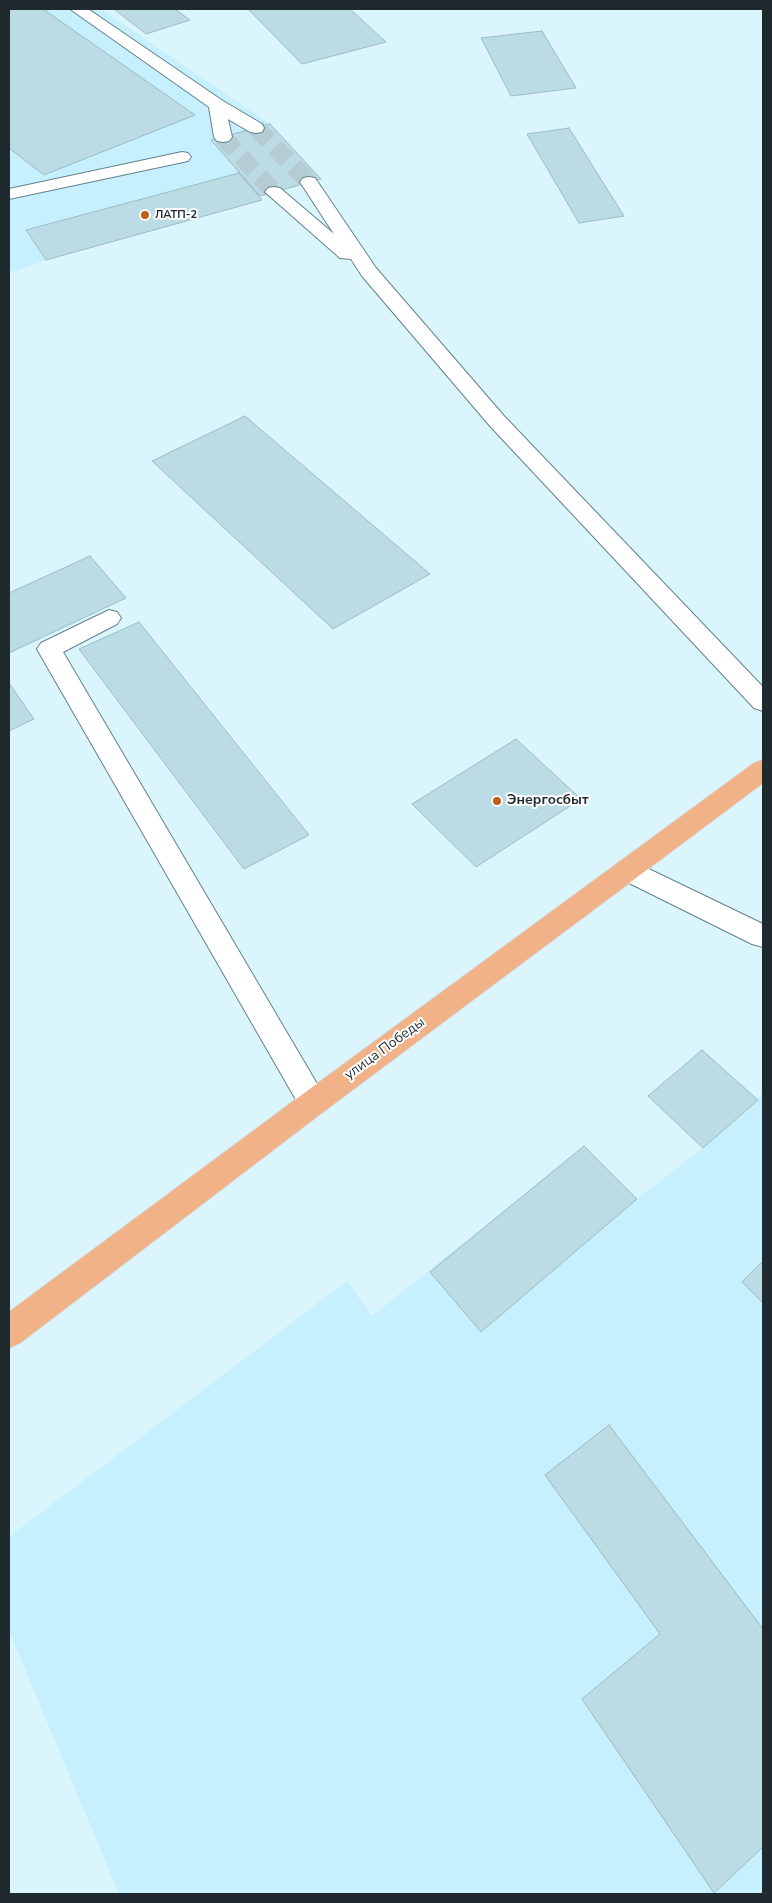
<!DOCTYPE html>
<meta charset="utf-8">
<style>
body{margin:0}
#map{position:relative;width:772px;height:1903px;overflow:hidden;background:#dbf5fd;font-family:"Nunito Sans",sans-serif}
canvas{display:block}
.frame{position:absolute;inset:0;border:10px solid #1e2a2e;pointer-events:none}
</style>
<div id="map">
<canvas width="772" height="1903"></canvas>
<div class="frame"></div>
</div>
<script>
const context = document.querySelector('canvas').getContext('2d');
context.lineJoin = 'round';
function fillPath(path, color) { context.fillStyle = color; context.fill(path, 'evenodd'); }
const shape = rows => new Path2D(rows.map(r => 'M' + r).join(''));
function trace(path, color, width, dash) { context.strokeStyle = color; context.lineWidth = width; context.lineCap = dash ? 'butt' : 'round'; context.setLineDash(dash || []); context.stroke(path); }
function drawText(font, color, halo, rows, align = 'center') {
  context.font = font + ' "Nunito Sans",sans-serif'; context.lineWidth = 4; context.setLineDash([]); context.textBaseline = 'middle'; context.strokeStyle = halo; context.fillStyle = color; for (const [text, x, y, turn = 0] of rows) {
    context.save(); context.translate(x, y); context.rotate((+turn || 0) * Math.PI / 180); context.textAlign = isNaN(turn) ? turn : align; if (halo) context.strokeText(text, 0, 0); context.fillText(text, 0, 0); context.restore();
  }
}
const built = shape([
 [9,9,101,9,270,124,321,179,260,196,262,200,46,260,14,272,9,270],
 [702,1050,757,1099,763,1094,763,1894,119,1894,9,1631,9,1537,347,1281,372,1316,584,1146,637,1199,703,1148,648,1096]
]);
const building = shape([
 [9,9,43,9,195,115,44,175,9,148,9,9],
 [114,9,175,9,190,20,146,34,114,9],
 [248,9,350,9,386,42,302,64,248,9],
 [542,31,576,88,511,96,481,38,542,31],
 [270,124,321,179,260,196,211,140,270,124],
 [569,128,624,216,579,223,527,134,569,128],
 [239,173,262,200,46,260,26,230,239,173],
 [245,416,430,574,333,629,152,461,245,416],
 [90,556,126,598,9,653,9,593,90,556],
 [139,622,309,835,244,869,79,649,139,622],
 [9,683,34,719,9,731,9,683],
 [516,739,581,799,476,867,412,804,516,739],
 [702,1050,758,1100,703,1148,648,1096,702,1050],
 [584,1146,637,1199,481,1332,430,1272,584,1146],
 [763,1261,763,1303,742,1282,763,1261],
 [609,1425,763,1629,763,1847,714,1893,582,1699,660,1634,545,1475,609,1425]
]);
const minorTunnel = shape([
 [256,128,309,182],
 [223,137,274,192]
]);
const minor = shape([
 [70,9,88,9,223,101,262,124,264,128,262,132,256,133,250,132,228,119,232,137,229,141,223,142,217,141,214,137,209,107,70,9],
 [182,152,188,153,191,157,188,161,9,199,9,189,182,152],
 [309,177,315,178,376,268,504,416,763,687,763,711,754,708,490,426,362,276,351,259,340,258,265,192,268,188,274,187,280,188,334,234,300,182,303,178,309,177],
 [109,610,117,612,121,618,117,624,63,652,323,1094,328,1103,323,1112,313,1116,303,1112,37,649,41,643,109,610],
 [628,859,763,924,763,947,752,944,619,878,615,870,619,862,628,859]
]);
const major = shape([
 [763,760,763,783,323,1112,20,1343,9,1348,9,1312,303,1094,754,763,763,760]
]);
const markers = [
 [145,215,5,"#be5f17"],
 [497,801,5,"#be5f17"]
];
const farPoinames = [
 ["ЛАТП-2",155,215]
];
const poiNames = [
 ["Энергосбыт",507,801]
];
const streetNames = [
 ["улица Победы",385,1049,-36]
];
fillPath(built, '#c6f0fd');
fillPath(building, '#bbdbe5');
trace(building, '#9cbbc5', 1);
trace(minorTunnel, '#b5ccd4', 18, [18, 9]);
trace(minor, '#64828b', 2);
trace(major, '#d6d9d9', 2);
fillPath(minor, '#fff');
fillPath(major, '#f2b287');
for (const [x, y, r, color] of markers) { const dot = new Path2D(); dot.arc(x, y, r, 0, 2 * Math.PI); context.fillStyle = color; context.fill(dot); trace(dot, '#fff', 2); }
drawText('bold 11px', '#1e2a2e', '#fff', farPoinames, 'left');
drawText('bold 14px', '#1e2a2e', '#fff', poiNames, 'left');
drawText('14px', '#1e2a2e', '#fff', streetNames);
</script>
